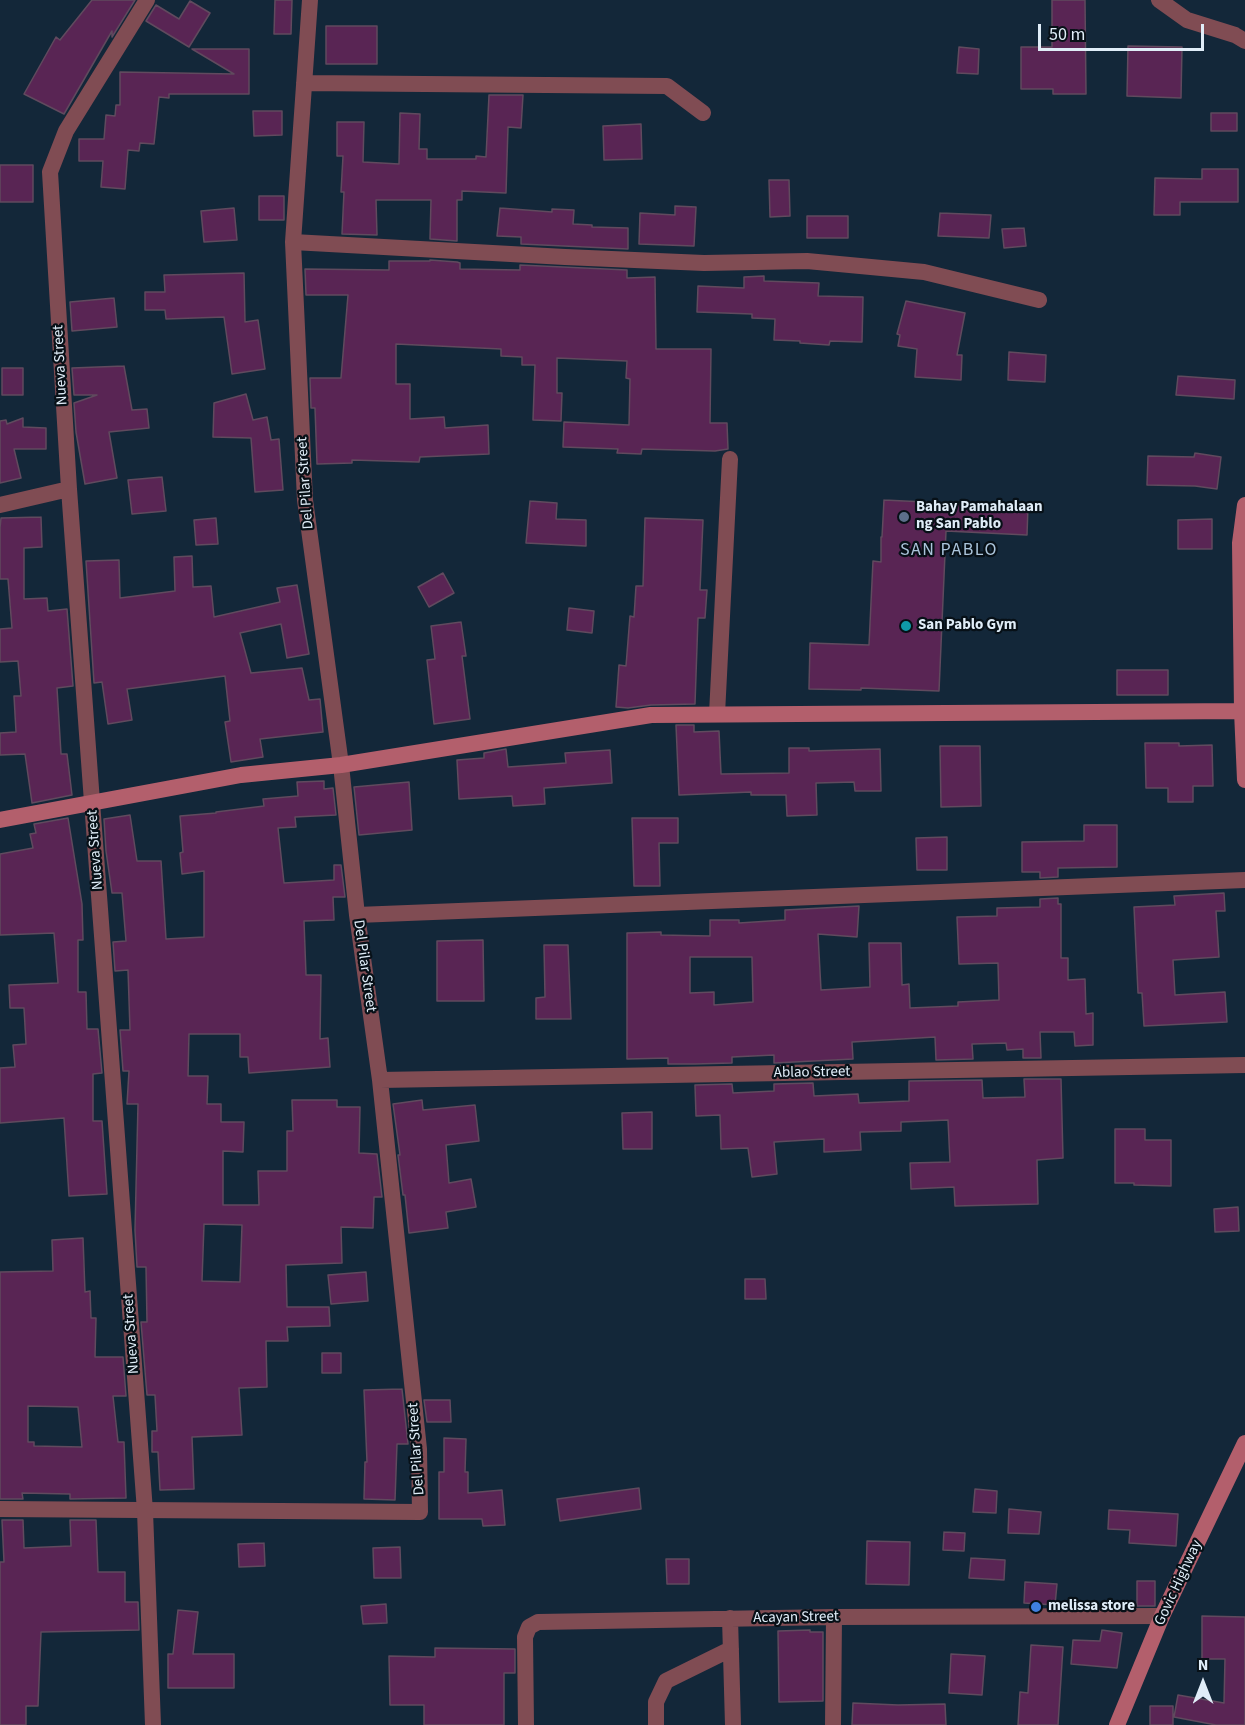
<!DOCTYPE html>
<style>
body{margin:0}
#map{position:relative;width:1245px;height:1725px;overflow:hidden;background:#132739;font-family:"Source Sans 3",sans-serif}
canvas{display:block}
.north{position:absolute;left:1173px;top:1653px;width:60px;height:60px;-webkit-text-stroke:4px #071017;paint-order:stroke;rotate:0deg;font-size:16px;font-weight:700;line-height:24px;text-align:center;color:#e0edf8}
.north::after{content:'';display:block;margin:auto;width:21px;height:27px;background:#e0edf8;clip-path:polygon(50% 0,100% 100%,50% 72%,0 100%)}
.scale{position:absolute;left:1038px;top:24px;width:166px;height:27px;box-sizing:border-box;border:3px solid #e0edf8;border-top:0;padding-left:8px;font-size:18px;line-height:21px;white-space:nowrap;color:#e0edf8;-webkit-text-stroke:4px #071017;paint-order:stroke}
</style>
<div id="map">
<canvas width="1245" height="1725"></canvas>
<div class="north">N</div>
<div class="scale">50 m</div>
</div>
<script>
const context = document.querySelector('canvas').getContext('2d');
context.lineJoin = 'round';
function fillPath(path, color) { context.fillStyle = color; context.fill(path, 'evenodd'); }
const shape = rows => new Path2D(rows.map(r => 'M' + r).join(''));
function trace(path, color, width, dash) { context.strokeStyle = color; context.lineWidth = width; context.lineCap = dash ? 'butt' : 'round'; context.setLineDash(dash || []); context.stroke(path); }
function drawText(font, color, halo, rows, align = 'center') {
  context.font = font + ' "Source Sans 3",sans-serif'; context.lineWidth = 4.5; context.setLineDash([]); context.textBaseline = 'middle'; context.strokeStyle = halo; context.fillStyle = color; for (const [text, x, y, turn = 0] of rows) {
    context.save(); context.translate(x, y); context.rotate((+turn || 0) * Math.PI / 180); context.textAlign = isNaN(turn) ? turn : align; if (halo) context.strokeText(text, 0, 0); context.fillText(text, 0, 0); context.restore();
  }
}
const building = shape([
 [92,0,135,0,112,37,112,31,64,114,24,94,56,37,60,40,92,0],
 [275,0,292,0,291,34,274,34,275,0],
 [1052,0,1085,0,1086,94,1053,94,1053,89,1021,89,1021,47,1052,47,1052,0],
 [190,1,210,13,189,47,146,21,156,5,179,19,190,1],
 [326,26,377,26,377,64,326,64,326,26],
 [1128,46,1182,47,1181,98,1127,96,1128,46],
 [959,47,979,49,978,74,957,73,959,47],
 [192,49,249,49,249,94,169,94,169,98,159,97,154,144,140,143,139,151,128,150,125,189,101,187,103,161,79,161,79,139,104,139,106,115,115,116,116,105,120,105,120,72,234,74,192,49],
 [489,95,523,95,521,128,508,127,506,193,462,191,462,200,457,200,457,241,430,239,431,200,376,200,377,235,342,234,344,192,341,192,343,156,337,156,337,122,364,122,363,162,399,164,400,113,420,114,419,149,427,149,427,159,476,159,476,156,486,157,489,95],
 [253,111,282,111,282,135,254,136,253,111],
 [1211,113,1237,113,1237,131,1211,131,1211,113],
 [641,124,642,159,604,160,603,126,641,124],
 [0,165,33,165,33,202,0,202,0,165],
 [1202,169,1238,169,1238,202,1180,202,1180,215,1154,215,1155,178,1202,179,1202,169],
 [769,180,789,180,790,216,770,217,769,180],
 [259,196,284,196,284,220,259,220,259,196],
 [675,206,696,207,694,246,639,244,640,213,675,215,675,206],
 [234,208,237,240,204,242,201,211,234,208],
 [500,208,552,212,552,209,574,210,573,224,592,225,592,227,628,228,628,249,521,244,521,237,497,236,500,208],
 [940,213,991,215,989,238,938,236,940,213],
 [807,216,848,216,848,238,807,238,807,216],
 [1024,228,1026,246,1004,248,1002,229,1024,228],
 [430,260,457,262,460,263,460,269,520,270,520,265,627,270,627,278,655,277,656,349,711,349,710,423,727,423,728,449,715,451,642,449,641,454,617,453,618,449,563,447,564,422,629,425,630,379,626,378,627,361,557,358,557,393,562,393,561,421,533,420,535,365,522,365,522,357,501,356,501,349,396,344,396,384,410,384,410,419,444,417,445,428,488,425,489,454,420,457,419,462,352,460,352,463,317,464,315,408,311,408,310,378,341,378,348,295,306,295,305,269,389,270,389,261,430,261,430,260],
 [244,273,245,322,258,320,265,369,232,374,224,317,166,319,165,310,145,310,145,292,165,292,164,275,244,273],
 [764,276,764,281,819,283,818,296,863,297,862,342,830,341,829,345,800,343,800,341,774,340,775,319,752,318,752,314,697,312,698,286,744,288,744,277,764,276],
 [114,298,117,327,72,331,70,302,114,298],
 [906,301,965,313,957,355,962,355,961,380,915,377,917,349,898,346,900,335,897,334,906,301],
 [1009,352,1046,355,1045,382,1008,380,1009,352],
 [124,366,132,410,147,409,149,428,109,432,117,478,85,484,76,432,74,403,97,395,74,395,72,368,124,366],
 [2,368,23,368,23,395,2,395,2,368],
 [1178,376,1235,380,1234,399,1176,395,1178,376],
 [246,394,253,420,267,417,271,440,279,439,283,490,255,492,251,438,213,437,214,403,246,394],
 [23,418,23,427,46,428,46,449,14,449,21,478,0,483,0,421,6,420,7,424,23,418],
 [1195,453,1221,457,1217,489,1195,486,1147,485,1148,456,1194,457,1195,453],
 [162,477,166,511,132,514,128,480,162,477],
 [884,500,1028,507,1027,535,946,531,939,691,861,688,861,690,809,689,810,643,869,645,873,561,881,562,881,537,882,537,884,500],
 [530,501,557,503,556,519,586,520,586,546,526,543,530,501],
 [41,517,42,547,24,548,24,599,47,598,48,611,67,609,73,686,57,688,61,754,67,754,72,795,32,803,25,754,0,755,0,733,16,732,14,696,21,696,18,661,0,662,0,629,12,628,8,579,0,579,0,528,1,518,41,517],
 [216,518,218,544,196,545,194,520,216,518],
 [645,518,703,520,700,590,707,590,705,618,698,618,695,704,651,705,628,708,616,707,619,665,626,666,630,616,634,617,636,586,643,586,645,518],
 [1212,519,1212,549,1178,549,1178,520,1212,519],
 [192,556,193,587,211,586,214,617,280,602,277,588,297,585,309,654,287,658,281,624,240,633,251,673,302,668,309,700,320,699,323,732,260,739,263,757,231,762,225,722,230,721,225,676,127,689,132,720,108,724,102,682,94,683,86,561,119,560,120,598,175,591,174,557,192,556],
 [443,573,454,593,429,607,418,587,443,573],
 [569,608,594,611,592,633,567,630,569,608],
 [461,622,466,656,462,656,470,719,434,724,427,660,435,659,431,626,461,622],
 [1117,670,1168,670,1168,695,1117,695,1117,670],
 [676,725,694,725,694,732,719,731,721,774,789,773,789,748,809,748,809,751,880,749,881,791,855,791,854,782,816,783,817,815,787,816,786,795,751,795,751,792,679,795,676,725],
 [1145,743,1179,743,1179,746,1212,745,1213,786,1193,786,1193,802,1168,802,1168,788,1146,788,1145,743],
 [940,746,980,746,981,806,941,807,940,746],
 [506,749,508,767,566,763,565,753,610,750,612,783,544,788,545,804,513,806,512,796,459,799,457,760,484,758,484,753,506,749],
 [324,781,324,789,333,788,336,815,295,817,296,827,278,828,284,883,334,880,334,865,341,865,345,897,333,897,334,920,304,921,306,975,321,975,320,1039,328,1038,330,1067,249,1073,248,1057,240,1057,240,1034,189,1034,188,1076,208,1076,207,1104,221,1104,221,1122,244,1122,243,1152,223,1151,223,1205,259,1205,258,1171,287,1171,287,1131,293,1131,292,1100,337,1100,337,1107,360,1107,359,1153,377,1154,382,1197,374,1197,373,1228,341,1227,342,1263,286,1265,287,1307,329,1307,330,1326,287,1327,288,1341,266,1341,267,1387,239,1388,242,1435,192,1437,194,1489,160,1490,158,1452,152,1452,152,1431,157,1431,155,1395,147,1395,141,1322,147,1322,146,1267,137,1267,135,1230,138,1104,127,1104,129,1071,123,1071,120,1030,130,1030,128,970,115,971,113,942,126,941,122,893,112,893,106,851,104,819,130,815,137,861,161,861,166,939,204,937,204,871,182,874,180,853,183,852,180,816,216,813,216,812,264,806,263,799,298,796,297,782,324,781],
 [204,1224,242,1225,240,1282,202,1281,204,1224],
 [409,782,412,830,359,835,354,787,409,782],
 [68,818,82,904,83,940,78,940,78,992,86,992,87,1029,98,1029,102,1073,93,1074,93,1121,102,1121,107,1194,69,1196,64,1118,0,1123,0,1068,15,1067,13,1045,26,1044,24,1008,10,1008,9,985,58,983,54,933,0,935,0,854,33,848,30,834,36,833,34,824,68,818],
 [632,818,678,818,678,843,659,843,660,886,634,886,632,818],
 [1084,825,1117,825,1117,867,1058,868,1058,877,1040,878,1040,872,1022,872,1022,842,1084,841,1084,825],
 [947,837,947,870,917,870,916,838,947,837],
 [1224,893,1225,911,1216,911,1219,957,1173,960,1175,995,1225,992,1227,1022,1144,1026,1142,993,1138,993,1134,907,1175,905,1174,896,1224,893],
 [1058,898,1058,904,1061,904,1061,958,1068,958,1068,980,1085,979,1086,1014,1093,1013,1093,1045,1075,1046,1074,1032,1040,1032,1041,1058,1023,1058,1023,1049,1007,1050,1006,1043,972,1044,973,1059,936,1060,935,1037,852,1042,853,1059,774,1063,774,1055,732,1057,732,1063,694,1064,668,1064,668,1058,627,1059,627,933,661,932,661,935,710,936,710,920,739,920,739,923,785,920,785,910,859,906,857,937,818,934,821,990,870,987,869,943,901,943,902,985,909,984,910,1008,958,1006,958,1002,999,1000,998,963,959,964,957,917,997,916,997,908,1040,907,1040,899,1058,898],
 [690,957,752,957,753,1002,714,1005,714,992,690,993,690,957],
 [483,940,484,1001,437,1001,437,941,483,940],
 [544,945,568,945,571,1019,536,1019,536,998,545,997,544,945],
 [1024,1079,1061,1079,1063,1158,1037,1160,1038,1204,955,1206,954,1187,911,1189,910,1163,950,1162,948,1120,901,1122,901,1131,860,1132,861,1150,824,1152,824,1139,774,1142,777,1174,752,1177,748,1148,721,1149,720,1115,696,1116,695,1085,732,1084,733,1093,774,1091,774,1084,813,1083,814,1096,858,1094,859,1103,909,1101,909,1081,982,1080,983,1098,1025,1097,1024,1079],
 [422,1100,423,1110,475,1105,479,1141,446,1145,449,1183,471,1179,476,1207,446,1212,448,1228,409,1233,405,1195,403,1195,398,1155,400,1155,393,1104,422,1100],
 [652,1112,652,1149,623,1149,622,1113,652,1112],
 [1115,1129,1145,1129,1145,1140,1171,1140,1171,1186,1134,1185,1134,1183,1115,1183,1115,1129],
 [1238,1207,1239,1231,1215,1232,1214,1209,1238,1207],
 [83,1238,85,1292,90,1291,91,1318,96,1318,95,1357,123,1357,126,1396,113,1396,118,1442,124,1442,126,1498,70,1499,70,1494,22,1493,23,1499,0,1499,0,1272,53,1271,52,1240,83,1238],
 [28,1406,78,1407,82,1447,34,1446,34,1442,28,1442,28,1406],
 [366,1272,368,1301,331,1304,328,1275,366,1272],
 [745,1279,765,1279,766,1299,745,1299,745,1279],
 [322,1353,341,1353,341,1373,322,1373,322,1353],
 [402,1389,408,1444,397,1444,395,1500,364,1499,365,1462,367,1462,364,1390,402,1389],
 [424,1400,450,1400,451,1422,427,1422,424,1400],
 [444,1438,466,1439,465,1472,468,1472,468,1493,502,1490,505,1525,483,1526,482,1519,439,1519,439,1472,444,1472,444,1438],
 [639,1488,641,1509,560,1521,557,1499,639,1488],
 [975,1489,997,1491,996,1513,973,1512,975,1489],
 [1009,1509,1041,1512,1039,1534,1008,1533,1009,1509],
 [1109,1510,1178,1514,1176,1546,1129,1543,1130,1530,1108,1529,1109,1510],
 [2,1520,23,1520,24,1548,71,1546,70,1520,96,1520,98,1572,125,1572,125,1602,138,1602,139,1630,41,1632,38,1706,26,1706,26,1725,0,1725,0,1562,4,1562,2,1520],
 [944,1532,965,1533,964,1551,943,1550,944,1532],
 [867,1541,910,1542,909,1585,866,1584,867,1541],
 [264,1543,265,1566,239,1567,238,1544,264,1543],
 [400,1547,401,1578,374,1578,373,1548,400,1547],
 [971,1558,1005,1560,1004,1580,969,1578,971,1558],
 [666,1559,689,1559,689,1584,667,1584,666,1559],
 [1137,1581,1155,1581,1155,1606,1137,1606,1137,1581],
 [1025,1582,1057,1584,1055,1605,1024,1603,1025,1582],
 [386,1604,387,1623,363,1624,361,1606,386,1604],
 [178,1610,198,1612,193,1654,234,1654,234,1688,168,1688,168,1654,173,1654,178,1610],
 [1202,1616,1245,1617,1245,1725,1216,1725,1174,1717,1178,1695,1224,1703,1225,1659,1202,1659,1202,1616],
 [810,1630,810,1632,823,1632,823,1701,779,1702,778,1631,810,1630],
 [1102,1630,1122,1633,1117,1668,1071,1664,1073,1640,1100,1641,1102,1630],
 [1031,1645,1063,1647,1058,1725,1018,1725,1020,1692,1028,1693,1031,1645],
 [435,1648,515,1649,515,1673,504,1673,504,1725,424,1725,424,1705,390,1705,389,1656,435,1657,435,1648],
 [951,1654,985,1656,982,1695,949,1693,951,1654],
 [853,1703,898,1705,945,1704,946,1725,852,1725,853,1703],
 [1150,1706,1173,1706,1173,1725,1150,1725,1150,1706]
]);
const minor = shape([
 [1159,0,1187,20,1235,35,1245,41],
 [304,83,667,86,703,113],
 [293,242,565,257,704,263,807,261,924,272,1039,300],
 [0,505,69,489],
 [717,714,730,459],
 [92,802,69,489,50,172,66,131,147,0],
 [357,915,1245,880],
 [380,1080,1245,1065],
 [0,1509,420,1512,419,1449,380,1080,357,915,341,765,305,500,293,242,310,0],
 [730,1618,733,1725],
 [526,1725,525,1637,529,1627,538,1622,834,1617,1162,1616],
 [656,1725,656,1702,666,1681,731,1649],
 [833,1725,834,1617]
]);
const tertiary = shape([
 [92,802,145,1511,153,1725]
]);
const secondary = shape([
 [1245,505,1240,543,1242,711,1245,780],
 [0,820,241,775,341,765,651,715,1242,711],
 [1117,1725,1162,1616,1245,1443]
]);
const markers = [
 [904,517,6,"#5c6f8a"],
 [906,626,6,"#0f9aa8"],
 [1036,1607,6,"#3f7fe0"]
];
const streetNames = [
 ["Nueva Street",61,365,-93],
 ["Del Pilar Street",306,483,-94],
 ["Nueva Street",96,850,-94],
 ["Del Pilar Street",364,966,82],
 ["Ablao Street",812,1073,-1],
 ["Nueva Street",132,1334,-94],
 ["Del Pilar Street",417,1449,-94],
 ["Govic Highway",1179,1583,-65],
 ["Acayan Street",796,1618,-1]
];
const poiNames = [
 ["Bahay Pamahalaan",916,508],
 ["ng San Pablo",916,525],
 ["San Pablo Gym",918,626],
 ["melissa store",1048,1607]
];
const quarterNames = [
 ["SAN PABLO",949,551]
];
fillPath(building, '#592554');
trace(building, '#604a5e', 1.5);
trace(minor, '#804c53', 16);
trace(tertiary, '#804c53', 16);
trace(secondary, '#b35f6c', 16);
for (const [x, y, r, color] of markers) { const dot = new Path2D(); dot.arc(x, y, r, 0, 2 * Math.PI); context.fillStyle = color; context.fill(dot); trace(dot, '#071017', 2); }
drawText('15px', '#e0edf8', '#071017', streetNames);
drawText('bold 15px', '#e0edf8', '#071017', poiNames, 'left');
context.letterSpacing = '1.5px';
drawText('18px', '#abc4db', '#071017', quarterNames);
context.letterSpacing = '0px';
</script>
